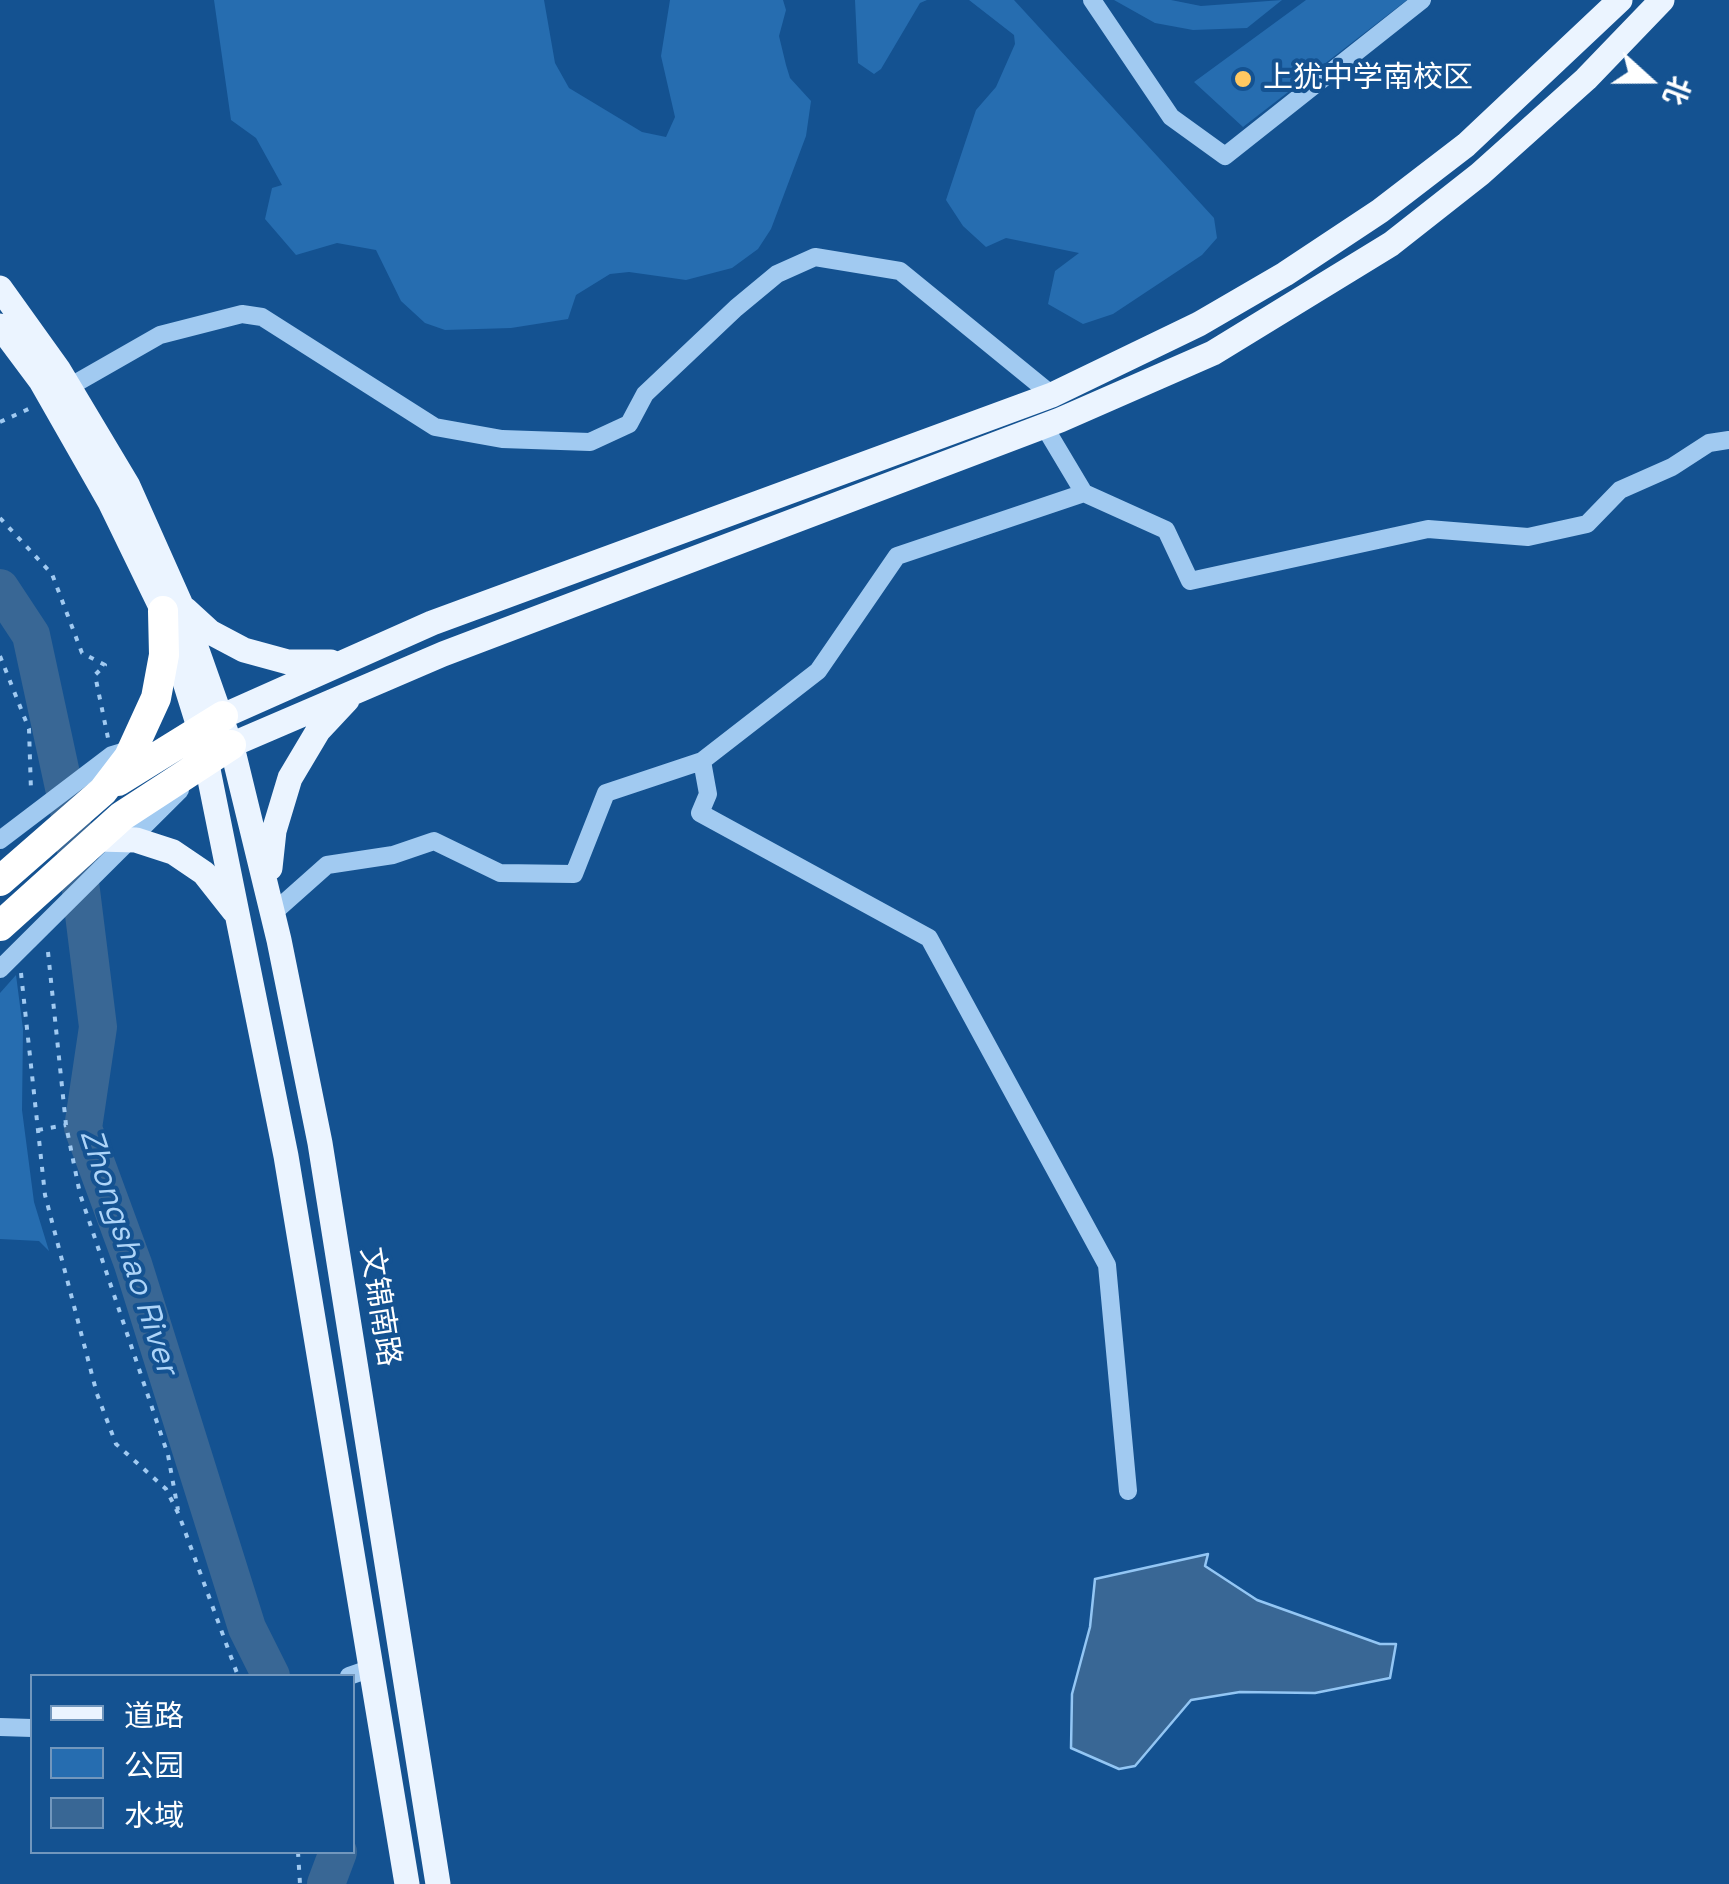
<!DOCTYPE html>
<meta charset="utf-8">
<style>
body{margin:0}
#map{position:relative;width:1729px;height:1884px;overflow:hidden;background:#145291;font-family:"Space Grotesk","Noto Sans SC",sans-serif}
canvas{display:block}
.legend{position:absolute;left:30px;top:1674px;width:325px;height:180px;box-sizing:border-box;background:#145291;border:2px solid #7297bd;margin:0;padding:12px 18px;list-style:none;font-size:30px;color:#fff}
.legend li{display:flex;align-items:center;gap:20px;height:50px}
.legend b{width:50px;border:2px solid #7297bd}
.north{position:absolute;left:1599px;top:30px;width:100px;height:100px;-webkit-text-stroke:8px #145291;paint-order:stroke;rotate:111deg;font-size:28px;font-weight:700;line-height:40px;text-align:center;color:#fff}
.north::after{content:'';display:block;margin:auto;width:35px;height:45px;background:#fff;clip-path:polygon(50% 0,100% 100%,50% 72%,0 100%)}
</style>
<div id="map">
<canvas width="1729" height="1884"></canvas>
<ul class="legend">
<li><b style="height:12px;background:#ebf4ff"></b>道路</li>
<li><b style="height:28px;background:#266db0"></b>公园</li>
<li><b style="height:28px;background:#396795"></b>水域</li>
</ul>
<div class="north">北</div>
</div>
<script>
const context = document.querySelector('canvas').getContext('2d');
context.lineJoin = 'round';
function fillPath(path, color) { context.fillStyle = color; context.fill(path, 'evenodd'); }
const shape = rows => new Path2D(rows.map(r => 'M' + r).join(''));
function trace(path, color, width, dash) { context.strokeStyle = color; context.lineWidth = width; context.lineCap = dash ? 'butt' : 'round'; context.setLineDash(dash || []); context.stroke(path); }
function drawText(font, color, halo, rows, align = 'center') {
  context.font = font + ' "Space Grotesk","Noto Sans SC",sans-serif'; context.lineWidth = 8; context.setLineDash([]); context.textBaseline = 'middle'; context.strokeStyle = halo; context.fillStyle = color; for (const [text, x, y, turn = 0] of rows) {
    context.save(); context.translate(x, y); context.rotate((+turn || 0) * Math.PI / 180); context.textAlign = isNaN(turn) ? turn : align; if (halo) context.strokeText(text, 0, 0); context.fillText(text, 0, 0); context.restore();
  }
}
const green = shape([
 [214,0,544,0,555,63,569,88,642,132,666,137,675,117,661,56,670,0,783,0,786,10,779,36,786,65,790,78,811,101,806,136,771,229,758,249,732,268,686,280,629,272,610,274,576,295,568,319,511,328,445,330,425,323,401,301,376,250,337,243,296,255,265,219,272,188,282,185,256,138,231,120],
 [855,0,927,0,920,3,881,69,874,74,858,63],
 [969,0,1014,0,1214,218,1217,238,1202,255,1113,314,1083,324,1048,304,1055,271,1079,253,1006,238,986,247,963,226,946,200,976,110,996,87,1015,44,1014,35],
 [1114,0,1171,0,1201,6,1282,0,1247,28,1193,30,1155,23],
 [1306,0,1407,0,1243,127,1194,82],
 [16,975,23,1029,22,1110,34,1202,49,1251,39,1241,0,1239,0,993]
]);
const water = shape([
 [1208,1554,1205,1566,1257,1600,1380,1644,1396,1644,1390,1678,1315,1693,1240,1692,1191,1700,1135,1766,1119,1769,1071,1748,1072,1694,1090,1627,1095,1579,1208,1554]
]);
const river = shape([
 [0,588,31,635,74,834,98,1027,83,1128,133,1264,247,1628,271,1676],
 [326,1884,338,1852]
]);
const path = shape([
 [0,422,33,407],
 [0,518,52,574,82,653,105,665,95,675,108,738],
 [0,656,29,729,31,791],
 [48,952,66,1125,80,1194,168,1455,178,1510],
 [21,973,45,1195,97,1394,116,1444,166,1489,179,1515,238,1676],
 [38,1130,66,1125],
 [298,1852,300,1884]
]);
const minor = shape([
 [1092,0,1171,117,1225,156,1422,0],
 [69,387,160,335,242,314,262,317,435,427,502,439,590,442,629,424,645,394,736,308,777,274,815,257,900,271,1052,395],
 [1044,426,1084,493,1166,530,1190,581,1428,529,1528,537,1587,524,1620,490,1672,467,1709,443,1729,440],
 [702,761,818,671,897,556,1084,493],
 [0,840,112,755,135,748],
 [273,913,327,865,393,855,434,841,500,873,574,874,606,793,702,761,708,794,700,813,929,938,1107,1265,1128,1491],
 [0,969,180,790],
 [349,1676,369,1669],
 [0,1727,32,1728]
]);
const major = shape([
 [0,288,58,369,128,486,181,605,234,755,279,940,320,1143,438,1884],
 [0,326,41,381,110,502,163,611,200,730,286,1156,407,1884],
 [186,610,210,632,244,650,288,662,331,662],
 [223,716,432,623,1052,395,1199,324,1285,274,1380,211,1466,145,1620,0],
 [231,745,443,654,1060,420,1213,353,1391,244,1480,174,1586,79,1662,0],
 [97,839,136,840,173,852,204,873,234,911],
 [270,868,274,831,290,778,318,731,347,700]
]);
const highway = shape([
 [118,781,223,716],
 [0,881,103,791,129,757,156,698,164,655,163,611],
 [0,926,122,816,231,745]
]);
const markers = [
 [1243,79,10,"#ffc861"]
];
const poiNames = [
 ["上犹中学南校区",1263,79]
];
const streetNames = [
 ["文锦南路",379,1307,81]
];
const waterNames = [
 ["Zhongshao River",128,1252,72]
];
fillPath(green, '#266db0');
fillPath(water, '#396795');
trace(water, '#93c6f4', 2.5);
trace(river, '#396795', 38);
trace(path, '#a1caf1', 4, [5, 8]);
trace(minor, '#a1caf1', 18);
trace(major, '#ebf4ff', 25);
trace(highway, '#fff', 30);
for (const [x, y, r, color] of markers) { const dot = new Path2D(); dot.arc(x, y, r, 0, 2 * Math.PI); context.fillStyle = color; context.fill(dot); trace(dot, '#145291', 4); }
drawText('30px', '#fff', '#145291', poiNames, 'left');
drawText('30px', '#fff', '#145291', streetNames);
drawText('italic 32px', '#add4f8', '#145291', waterNames);
</script>
